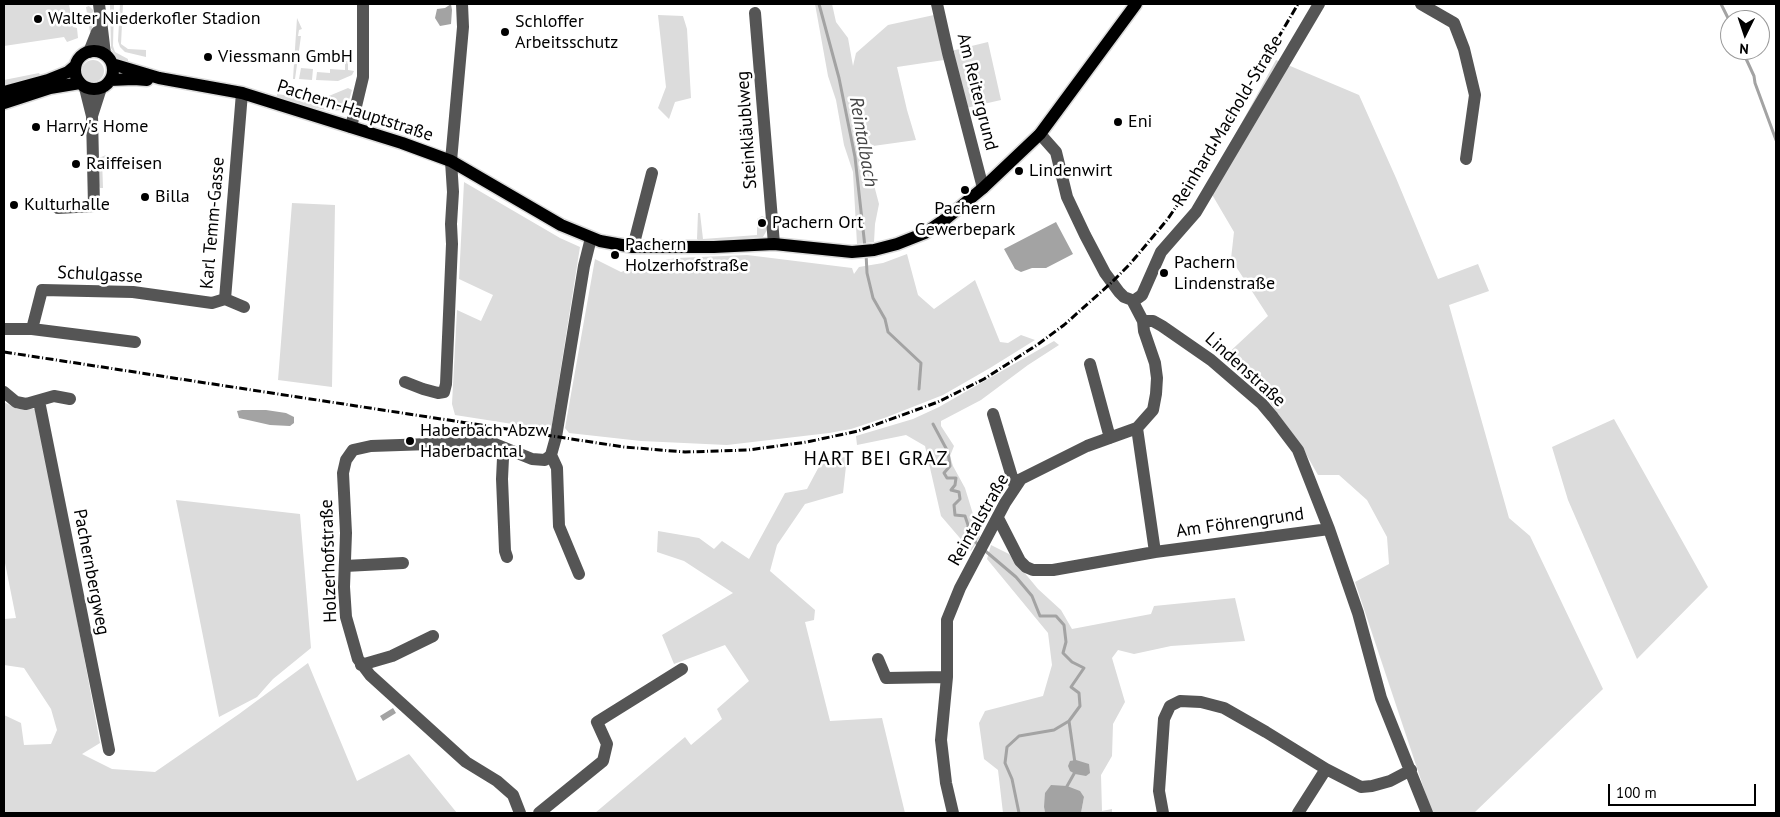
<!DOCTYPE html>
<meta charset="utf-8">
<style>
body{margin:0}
#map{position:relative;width:1780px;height:817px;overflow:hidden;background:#fff;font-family:"PT Sans",sans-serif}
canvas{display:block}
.frame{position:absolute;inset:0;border:5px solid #000;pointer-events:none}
.north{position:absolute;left:1720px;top:10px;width:50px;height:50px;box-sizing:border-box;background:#fff;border:1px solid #999;border-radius:50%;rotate:184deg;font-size:14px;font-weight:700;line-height:20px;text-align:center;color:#000}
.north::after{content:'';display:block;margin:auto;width:18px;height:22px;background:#000;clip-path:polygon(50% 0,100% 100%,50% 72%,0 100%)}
.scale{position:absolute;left:1608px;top:784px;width:148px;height:22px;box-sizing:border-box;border:2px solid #000;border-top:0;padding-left:6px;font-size:15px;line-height:18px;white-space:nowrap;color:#000;-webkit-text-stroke:4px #fff;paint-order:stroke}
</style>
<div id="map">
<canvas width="1780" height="817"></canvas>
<div class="frame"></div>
<div class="north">N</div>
<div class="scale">100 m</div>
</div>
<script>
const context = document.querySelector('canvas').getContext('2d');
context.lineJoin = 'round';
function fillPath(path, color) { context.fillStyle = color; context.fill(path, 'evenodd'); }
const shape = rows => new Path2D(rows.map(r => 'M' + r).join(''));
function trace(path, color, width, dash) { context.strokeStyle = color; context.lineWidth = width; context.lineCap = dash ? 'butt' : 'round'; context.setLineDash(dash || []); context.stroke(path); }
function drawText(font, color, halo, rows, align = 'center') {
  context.font = font + ' "PT Sans",sans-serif'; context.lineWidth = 5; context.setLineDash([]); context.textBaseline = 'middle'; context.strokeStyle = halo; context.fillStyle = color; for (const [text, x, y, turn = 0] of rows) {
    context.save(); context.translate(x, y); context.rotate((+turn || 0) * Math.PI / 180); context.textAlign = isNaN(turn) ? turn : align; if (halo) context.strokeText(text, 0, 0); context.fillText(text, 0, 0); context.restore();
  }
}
const green = shape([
 [4,4,69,4,73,27,77,28,78,38,67,42,64,37,4,46],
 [110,4,114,4,113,46,115,52,128,59,128,63,118,59,111,48],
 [120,4,123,4,121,44,128,49,146,50,146,57,125,52,120,47,118,41],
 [815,4,832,4,836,22,848,38,853,66,856,53,888,25,934,15,944,60,897,67,907,110,916,140,873,146,867,140,861,154,870,170,879,204,875,224,874,242,857,244,853,172,844,145,836,100,828,76],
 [89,6,93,10,92,32,90,32,86,7],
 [658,15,683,16,687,29,691,98,675,102,669,119,658,108,666,87],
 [297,18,302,29,299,30,298,36,301,36,295,79,293,79],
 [988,42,1001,100,966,108,951,51],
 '82 71a11 11 0 1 1 22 0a11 11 0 1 1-22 0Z',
 [1276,60,1359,95,1396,178,1438,279,1478,264,1489,291,1449,305,1509,518,1530,536,1603,689,1475,812,1471,813,1432,813,1355,582,1389,564,1387,537,1367,500,1339,475,1318,475,1302,447,1258,386,1223,358,1268,316,1231,259,1234,232,1207,186],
 [345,61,348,61,348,70,354,71,352,75,338,81,316,80,317,72,330,73,330,69,345,70],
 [301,68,313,69,312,80,299,79],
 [39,73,40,75,4,85,4,80],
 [348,88,352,90,350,97,347,105,341,110,331,111,306,106,277,97,277,94,304,98,324,98],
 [106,155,109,158,102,159,103,188,100,188,99,186,99,158],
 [464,182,560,238,580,247,551,430,455,415,452,404,457,310,481,321,493,295,459,279],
 [292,203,335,205,332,387,278,380],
 [698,213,700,213,703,239,757,235,757,219,762,216,766,218,767,230,763,237,699,241,697,239],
 [907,254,918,295,934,309,975,280,1000,342,1008,343,1021,335,1035,340,990,368,943,395,887,417,851,429,829,433,727,445,641,441,569,433,565,428,595,259,621,272,646,263,677,258,747,255,852,268,854,274,859,267,883,263],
 [1054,341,1059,345,1028,365,981,400,941,421,941,426,954,446,950,456,953,466,965,488,980,537,971,551,941,516,925,446,906,435,857,445,856,436,913,419,939,407],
 [4,402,17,409,38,409,100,743,82,754,112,769,155,772,239,714,308,663,357,781,409,754,457,813,4,813,4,715,21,723,24,745,51,744,57,730,51,709,24,668,4,665,4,619,16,618,4,558],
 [1614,419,1708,587,1637,659,1568,500,1552,447],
 [847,457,843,493,805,504,777,545,770,571,815,610,814,620,805,622,830,721,882,718,905,813,595,813,685,737,691,745,722,719,717,709,749,681,725,645,674,664,662,635,733,593,684,561,657,552,658,531,699,538,714,549,722,541,749,559,785,493,807,489,823,459],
 [176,500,300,514,311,648,273,679,257,697,219,717],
 [991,545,1009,554,1038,589,1061,610,1072,629,1151,614,1154,606,1235,598,1245,641,1171,646,1134,654,1118,650,1112,658,1125,702,1113,724,1112,756,1101,775,1102,811,1112,809,1112,813,1081,813,1084,797,1044,807,1045,813,1003,813,998,770,984,759,979,723,985,711,1043,696,1052,665,1048,633,987,559]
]);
const water = shape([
 [451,4,452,10,451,24,440,26,435,18,437,9,445,8],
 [1056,222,1073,254,1046,268,1032,268,1021,272,1015,269,1004,249],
 [242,410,266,410,286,413,294,417,294,423,290,426,270,425,239,418,237,411],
 [393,708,396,713,383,721,380,716],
 [1076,760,1089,764,1090,773,1086,776,1075,774,1070,771,1068,766,1070,761],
 [1051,785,1067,786,1080,791,1084,797,1081,813,1045,813,1044,807,1045,793]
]);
const stream = shape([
 [819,4,839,78,855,157,865,247],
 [1721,4,1730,22],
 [1742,50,1754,76,1755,83,1776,140],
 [866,253,867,273,873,298,885,319,888,332,921,363,919,389],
 [933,424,948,452,950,466,944,473,947,478,956,478,955,485,951,490,959,492,960,499,954,505,955,515,965,516,968,525,968,532,978,545],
 [983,549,1016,577,1032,596,1040,616,1056,616,1064,625,1066,642,1063,653,1072,662,1084,668,1071,687,1079,693,1080,706,1069,721,1054,730,1019,736,1007,747,1005,763,1012,779,1019,813],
 [1069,721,1075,763],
 [1066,788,1075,772]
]);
const minor = shape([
 [99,4,105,54],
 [937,4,948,53,983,188],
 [1421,4,1454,23,1464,49,1475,95,1466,159],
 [755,13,774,244],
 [89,52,97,32,101,29],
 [92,116,101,88],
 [351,127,363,77,363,4],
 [58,208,94,206,92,116,85,88],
 [633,247,652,173],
 [225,299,244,307],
 [1132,300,1135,300,1142,295,1161,252,1196,212,1319,4],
 [1143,321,1153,321,1162,326,1211,360,1262,404,1273,417,1298,450,1329,529,1358,613,1381,698,1427,813],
 [4,329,32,329,135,342],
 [32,329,42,290,133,292,212,303,225,299,242,93],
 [1090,364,1110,438],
 [405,382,423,389,438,393,444,392,446,384,452,244,451,224,453,192,451,161,463,27,462,4],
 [4,392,16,402,26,404,54,396,70,399],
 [39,401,109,750],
 [993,414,1015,487],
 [1137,428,1155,552,1329,529],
 [505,448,503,458,502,479,505,551,507,557],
 [551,455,557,468,559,526,579,574],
 [998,518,1020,561,1026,567,1033,570,1053,570,1155,552],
 [345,566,403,563],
 [878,659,886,678,947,677],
 [361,665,392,656,433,636],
 [520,813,513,795,497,781,466,762,370,675,358,659,346,617,344,587,346,533,343,473,346,460,353,450,371,446,488,442,495,444,532,459,545,460,551,455,556,437,584,266,591,238],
 [539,813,603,761,607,744,597,722,682,669],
 [953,813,946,783,941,740,947,677,947,620,960,588,1005,503,1021,479,1087,446,1137,428,1153,410,1156,394,1157,378,1155,363,1144,331,1143,321,1132,300,1124,297,1119,292,1105,273,1085,235,1067,197,1056,152,1040,134],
 [1163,813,1159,791,1164,719,1170,706,1180,701,1201,702,1224,708,1266,732,1326,769,1361,787,1372,786,1390,781,1411,770],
 [1298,813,1326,769]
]);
const major = shape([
 '75 70a19 19 0 1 1 38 0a19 19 0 1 1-38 0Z',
 [112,64,159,78,242,93,402,143,451,161,561,225,600,241,633,247,714,247,774,244,852,252,874,250,897,244,925,233,947,218,983,188,1040,134,1136,4],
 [110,80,134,79,147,80],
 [4,92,48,80,68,72,75,66],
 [4,103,50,88,80,83]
]);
const rail = shape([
 [4,352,624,447,685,452,748,450,807,442,858,431,938,402,984,379,1037,345,1064,325,1111,283,1130,264,1167,220,1196,178,1298,4]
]);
const markers = [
 [38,19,5,"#000"],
 [505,32,5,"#000"],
 [208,57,5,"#000"],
 [1118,122,5,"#000"],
 [36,127,5,"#000"],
 [76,164,5,"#000"],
 [1019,171,5,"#000"],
 [965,190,5,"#000"],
 [145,197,5,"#000"],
 [14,205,5,"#000"],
 [762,223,5,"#000"],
 [615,255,5,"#000"],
 [1164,273,5,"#000"],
 [410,441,5,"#000"]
];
const poiNames = [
 ["Walter Niederkofler Stadion",48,19],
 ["Schloffer",515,22],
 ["Arbeitsschutz",515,43],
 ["Viessmann GmbH",218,57],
 ["Eni",1128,122],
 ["Harry's Home",46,127],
 ["Raiffeisen",86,164],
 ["Lindenwirt",1029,171],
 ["Billa",155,197],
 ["Kulturhalle",24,205],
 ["Pachern",965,209,"center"],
 ["Gewerbepark",965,230,"center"],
 ["Pachern Ort",772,223],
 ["Pachern",625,245],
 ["Holzerhofstraße",625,266],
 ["Pachern",1174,263],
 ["Lindenstraße",1174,284],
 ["Haberbach Abzw",420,431],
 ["Haberbachtal",420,452]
];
const streetNames = [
 ["Am Reitergrund",977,92,76],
 ["Pachern-Hauptstraße",355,111,18],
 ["Reinhard Machold-Straße",1228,121,-59],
 ["Steinkläublweg",747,130,-94],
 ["Karl Temm-Gasse",213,223,-85],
 ["Schulgasse",100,275,3],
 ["Lindenstraße",1245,370,42],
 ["Reintalstraße",979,520,-60],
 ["Am Föhrengrund",1240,523,-8],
 ["Holzerhofstraße",329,561,-92],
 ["Pachernbergweg",91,572,79]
];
const waterNames = [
 ["Reintalbach",863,142,80]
];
const quarterNames = [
 ["HART BEI GRAZ",876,459]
];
fillPath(green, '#dcdcdc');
fillPath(water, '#a3a3a3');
trace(stream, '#a3a3a3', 3);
trace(major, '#dbdbdb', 15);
trace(minor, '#555', 12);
trace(major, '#000', 12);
trace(rail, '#000', 3, [8, 2.5, 1, 2.5]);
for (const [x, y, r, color] of markers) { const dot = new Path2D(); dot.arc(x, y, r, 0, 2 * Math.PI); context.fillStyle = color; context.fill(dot); trace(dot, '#fff', 2); }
drawText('18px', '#000', '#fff', poiNames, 'left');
drawText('18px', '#000', '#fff', streetNames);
drawText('italic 19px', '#444', '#fff', waterNames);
context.letterSpacing = '1px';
drawText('20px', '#000', '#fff', quarterNames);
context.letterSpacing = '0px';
</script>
